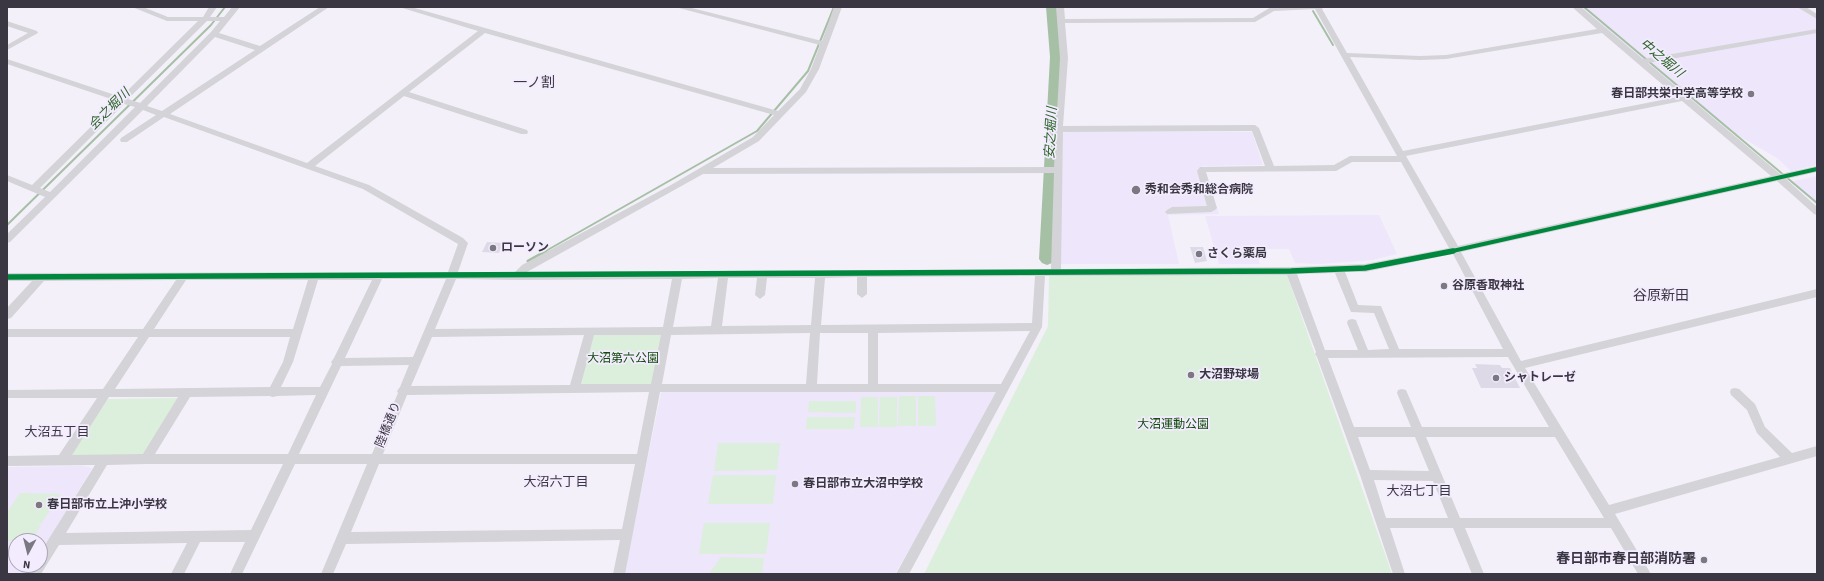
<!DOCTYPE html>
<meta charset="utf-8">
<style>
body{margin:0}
#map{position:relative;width:1824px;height:581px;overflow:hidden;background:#f4f0fa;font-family:"Source Sans 3",sans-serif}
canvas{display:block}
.frame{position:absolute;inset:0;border:8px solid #3b3742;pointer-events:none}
.north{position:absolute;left:8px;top:533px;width:40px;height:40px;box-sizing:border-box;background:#f3ecfe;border:1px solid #a9a4b3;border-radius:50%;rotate:187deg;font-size:11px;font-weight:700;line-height:16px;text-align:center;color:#3b3742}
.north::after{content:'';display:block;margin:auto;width:14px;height:18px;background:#7c7882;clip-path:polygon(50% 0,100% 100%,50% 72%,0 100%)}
</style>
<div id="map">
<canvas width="1824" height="581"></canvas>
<div class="frame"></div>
<div class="north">N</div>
</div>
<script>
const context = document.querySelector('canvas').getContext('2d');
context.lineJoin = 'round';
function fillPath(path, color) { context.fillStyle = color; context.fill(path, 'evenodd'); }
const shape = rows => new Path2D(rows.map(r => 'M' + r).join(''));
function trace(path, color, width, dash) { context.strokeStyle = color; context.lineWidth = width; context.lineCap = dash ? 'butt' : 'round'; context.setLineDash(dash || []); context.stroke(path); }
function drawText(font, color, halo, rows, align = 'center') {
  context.font = font + ' "Source Sans 3","Noto Sans JP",sans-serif'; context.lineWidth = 3.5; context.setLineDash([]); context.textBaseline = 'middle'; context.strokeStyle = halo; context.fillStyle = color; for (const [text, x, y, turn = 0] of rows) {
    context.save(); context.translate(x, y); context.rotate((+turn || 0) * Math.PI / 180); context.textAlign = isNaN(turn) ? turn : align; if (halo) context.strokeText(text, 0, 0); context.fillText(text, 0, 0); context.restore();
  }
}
const built = shape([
 [1581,7,1802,7,1817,16,1817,165,1791,171,1777,158,1727,129],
 [1067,132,1252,132,1263,165,1203,166,1219,214,1168,215,1179,264,1060,264,1063,133],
 [1817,176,1817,205,1790,182],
 [1379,215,1397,254,1373,260,1320,264,1295,263,1289,249,1255,249,1260,264,1219,264,1205,216],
 [1003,388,895,574,624,574,661,393,664,391],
 [83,466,92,468,40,555,40,541,16,541,16,565,34,565,29,574,7,574,7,467]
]);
const green = shape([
 [1049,275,1287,275,1392,574,924,574,1048,326],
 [664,333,653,384,581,384,593,334],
 [899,396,916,396,916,426,898,426],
 [918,396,935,396,936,426,918,426],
 [861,397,878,397,878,427,860,427],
 [880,397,897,397,897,427,879,427],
 [178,398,144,456,70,456,108,399],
 [809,401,856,401,856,413,808,412],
 [807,417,855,417,854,429,806,429],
 [718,443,780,443,777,470,714,471],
 [713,475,776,475,773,504,708,504],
 [20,493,61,494,41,524,32,525,41,525,31,541,7,541,7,513],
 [704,523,770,523,766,554,699,554],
 [721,557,764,558,762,574,709,574]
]);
const streamFar1 = shape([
 [1584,7,1817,203],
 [1313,11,1333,45],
 [7,225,211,25,225,7],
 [544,252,757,131,808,71,834,7]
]);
const stream = shape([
 [528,261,546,251]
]);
const river = shape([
 [1046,7,1058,7,1062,57,1055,259,1052,263,1047,265,1042,263,1039,259,1050,57,1046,7]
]);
const building = shape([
 [487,242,503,243,499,253,482,252],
 [1190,247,1203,247,1207,261,1195,263],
 [1475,364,1500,365,1502,368,1510,368,1520,388,1481,388,1472,368,1477,368]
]);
const minor = shape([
 [132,7,143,7,168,17,203,17,209,7,217,7,210,17,224,17,232,7,240,7,219,33,260,46,320,7,329,7,170,114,307,163,478,31,399,7,411,7,778,111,800,89,811,69,820,45,675,7,688,7,822,41,834,7,842,7,819,69,806,92,759,141,713,168,1054,167,1060,58,1056,7,1064,7,1065,19,1253,18,1271,7,1324,7,1322,9,1347,53,1420,56,1446,55,1597,29,1572,7,1581,7,1643,59,1817,29,1817,33,1648,63,1780,174,1817,166,1817,172,1786,179,1817,207,1817,215,1814,214,1777,181,1461,252,1521,361,1817,289,1817,297,1525,368,1609,505,1780,457,1757,433,1747,410,1731,395,1730,392,1731,389,1735,388,1739,389,1755,404,1765,427,1792,453,1817,446,1817,456,1615,514,1651,574,1638,574,1611,528,1465,528,1484,574,1472,574,1453,528,1390,528,1405,574,1393,574,1360,475,1317,357,1315,354,1316,352,1287,275,1045,276,1042,327,909,574,896,574,996,392,660,392,625,574,613,574,620,540,346,544,333,574,321,574,367,464,295,464,242,574,230,574,245,542,200,542,184,574,171,574,187,543,59,545,41,574,28,574,32,565,40,565,40,553,95,465,7,466,7,456,59,455,97,398,7,398,7,390,103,389,138,337,7,337,7,329,143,329,176,280,44,281,11,318,7,319,7,308,32,281,7,281,7,273,448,272,458,244,363,189,164,117,127,142,121,142,120,140,121,138,156,115,143,110,10,242,7,243,7,234,45,197,7,181,7,175,32,185,117,101,7,64,7,59,121,97,198,21,167,21,132,7],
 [1315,9,1397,156,1350,156,1334,165,1274,166,1259,128,1255,125,1063,126,1068,58,1065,23,1255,22,1274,11,1315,9],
 [207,21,220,21,211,32,140,103,128,99,207,21],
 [485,33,774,115,753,137,671,185,522,265,515,272,458,272,468,243,463,238,369,185,315,166,404,96,521,134,527,134,528,132,527,130,409,92,485,33],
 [1602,33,1677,97,1403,151,1350,57,1420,60,1446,59,1602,33],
 [215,37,255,50,162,111,147,106,215,37],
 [1682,101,1771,176,1458,246,1406,156,1682,101],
 [124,104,135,107,50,192,40,188,124,104],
 [1252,131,1265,166,1200,167,1197,171,1207,206,1172,207,1167,210,1165,212,1167,214,1211,212,1215,210,1217,208,1206,172,1336,171,1352,162,1401,162,1449,248,1365,264,1291,267,1061,269,1063,132,1252,131],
 [1054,173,1051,269,527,272,703,174,1054,173],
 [1453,254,1503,349,1399,349,1381,306,1358,305,1345,272,1365,272,1453,254],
 [1335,273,1351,312,1374,313,1389,349,1368,350,1357,323,1356,320,1352,319,1348,320,1347,323,1358,350,1325,350,1297,274,1335,273],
 [1035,276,1032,323,821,325,825,278,857,277,857,294,862,298,867,294,867,277,1035,276],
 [718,278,711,326,673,327,682,279,718,278],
 [728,278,757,278,755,295,760,299,765,295,767,278,815,278,811,325,722,326,728,278],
 [382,279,446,279,413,357,345,358,382,279],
 [456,279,517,280,672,279,663,327,435,329,456,279],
 [186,280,308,280,293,329,154,329,186,280],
 [318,280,372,280,334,358,331,362,332,364,320,387,281,387,293,362,318,280],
 [1030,331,1001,384,878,384,878,333,1030,331],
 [810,333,806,384,662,384,671,335,810,333],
 [820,333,868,333,868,384,817,384,820,333],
 [584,335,570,385,411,386,432,337,584,335],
 [594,335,661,335,651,384,581,384,594,335],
 [149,337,290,337,283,362,270,387,115,389,149,337],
 [1508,357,1549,427,1422,427,1406,390,1402,389,1398,390,1397,393,1411,427,1354,427,1328,358,1508,357],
 [409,365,400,387,397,391,398,393,372,454,299,454,341,366,409,365],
 [649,392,637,454,383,454,407,395,649,392],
 [316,395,288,454,155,454,190,397,269,396,273,397,277,396,316,395],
 [109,397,178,397,143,454,72,455,109,397],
 [1358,437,1415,437,1429,471,1370,470,1358,437],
 [1426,437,1555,437,1604,518,1460,518,1426,437],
 [146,464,283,464,251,530,66,533,107,465,146,464],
 [379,464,635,464,622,529,351,532,379,464],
 [1374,480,1433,481,1448,518,1386,518,1374,480],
 [1797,7,1806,7,1817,14,1817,19,1797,7],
 [7,21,37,31,38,33,7,50,7,45,28,33,7,26,7,21]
]);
const cyclewayFar1 = shape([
 [1448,252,1817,169]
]);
const cycleway = shape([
 [7,277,1291,271,1365,268,1453,251]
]);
const markers = [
 [1751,94,4,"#7c7882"],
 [1136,190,5,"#7c7882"],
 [493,248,4,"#7c7882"],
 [1199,254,4,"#7c7882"],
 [1444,286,4,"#7c7882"],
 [1191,375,4,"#7c7882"],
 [1496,378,4,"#7c7882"],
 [795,484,4,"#7c7882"],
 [39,505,4,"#7c7882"],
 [1704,560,4,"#7c7882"]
];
const poiNames = [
 ["春日部共栄中学高等学校",1743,94,"right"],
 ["秀和会秀和総合病院",1145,190],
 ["ローソン",501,248],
 ["さくら薬局",1207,254],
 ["谷原香取神社",1452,286],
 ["大沼野球場",1199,375],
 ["シャトレーゼ",1504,378],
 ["春日部市立大沼中学校",803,484],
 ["春日部市立上沖小学校",47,505]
];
const parkNames = [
 ["大沼第六公園",623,359],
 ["大沼運動公園",1173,425]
];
const streetNames = [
 ["陸橋通り",389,425,-68]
];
const waterNames = [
 ["中之堀川",1661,59,40],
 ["会之堀川",110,110,-45],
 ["安之堀川",1052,133,-87]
];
const neighbourhoodNames = [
 ["大沼五丁目",57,433],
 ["大沼六丁目",556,483],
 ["大沼七丁目",1419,492]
];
const quarterNames = [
 ["一ノ割",534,84],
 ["谷原新田",1661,297]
];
const nearPoinames = [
 ["春日部市春日部消防署",1696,560]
];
fillPath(built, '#eee6fb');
fillPath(green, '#dceedc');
trace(streamFar1, '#a6c0a5', 2);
trace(stream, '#a6c0a5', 3);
fillPath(river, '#a6c0a5');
fillPath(building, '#ded9e7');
fillPath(minor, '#d4d3d7');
trace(cyclewayFar1, '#00873e', 4);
trace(cycleway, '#00873e', 5.5);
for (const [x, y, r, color] of markers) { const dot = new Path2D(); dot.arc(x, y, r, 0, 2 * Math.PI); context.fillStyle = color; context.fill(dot); trace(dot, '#f3ecfe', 1.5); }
drawText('bold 12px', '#3b3742', '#f3ecfe', poiNames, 'left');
drawText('12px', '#134b0f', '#f3ecfe', parkNames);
drawText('12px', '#3b3742', '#f3ecfe', streetNames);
drawText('italic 13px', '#2c6328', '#f3ecfe', waterNames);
drawText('13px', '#3b3742', '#f3ecfe', neighbourhoodNames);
drawText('14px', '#3b3742', '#f3ecfe', quarterNames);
drawText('bold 14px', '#3b3742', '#f3ecfe', nearPoinames, 'right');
</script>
